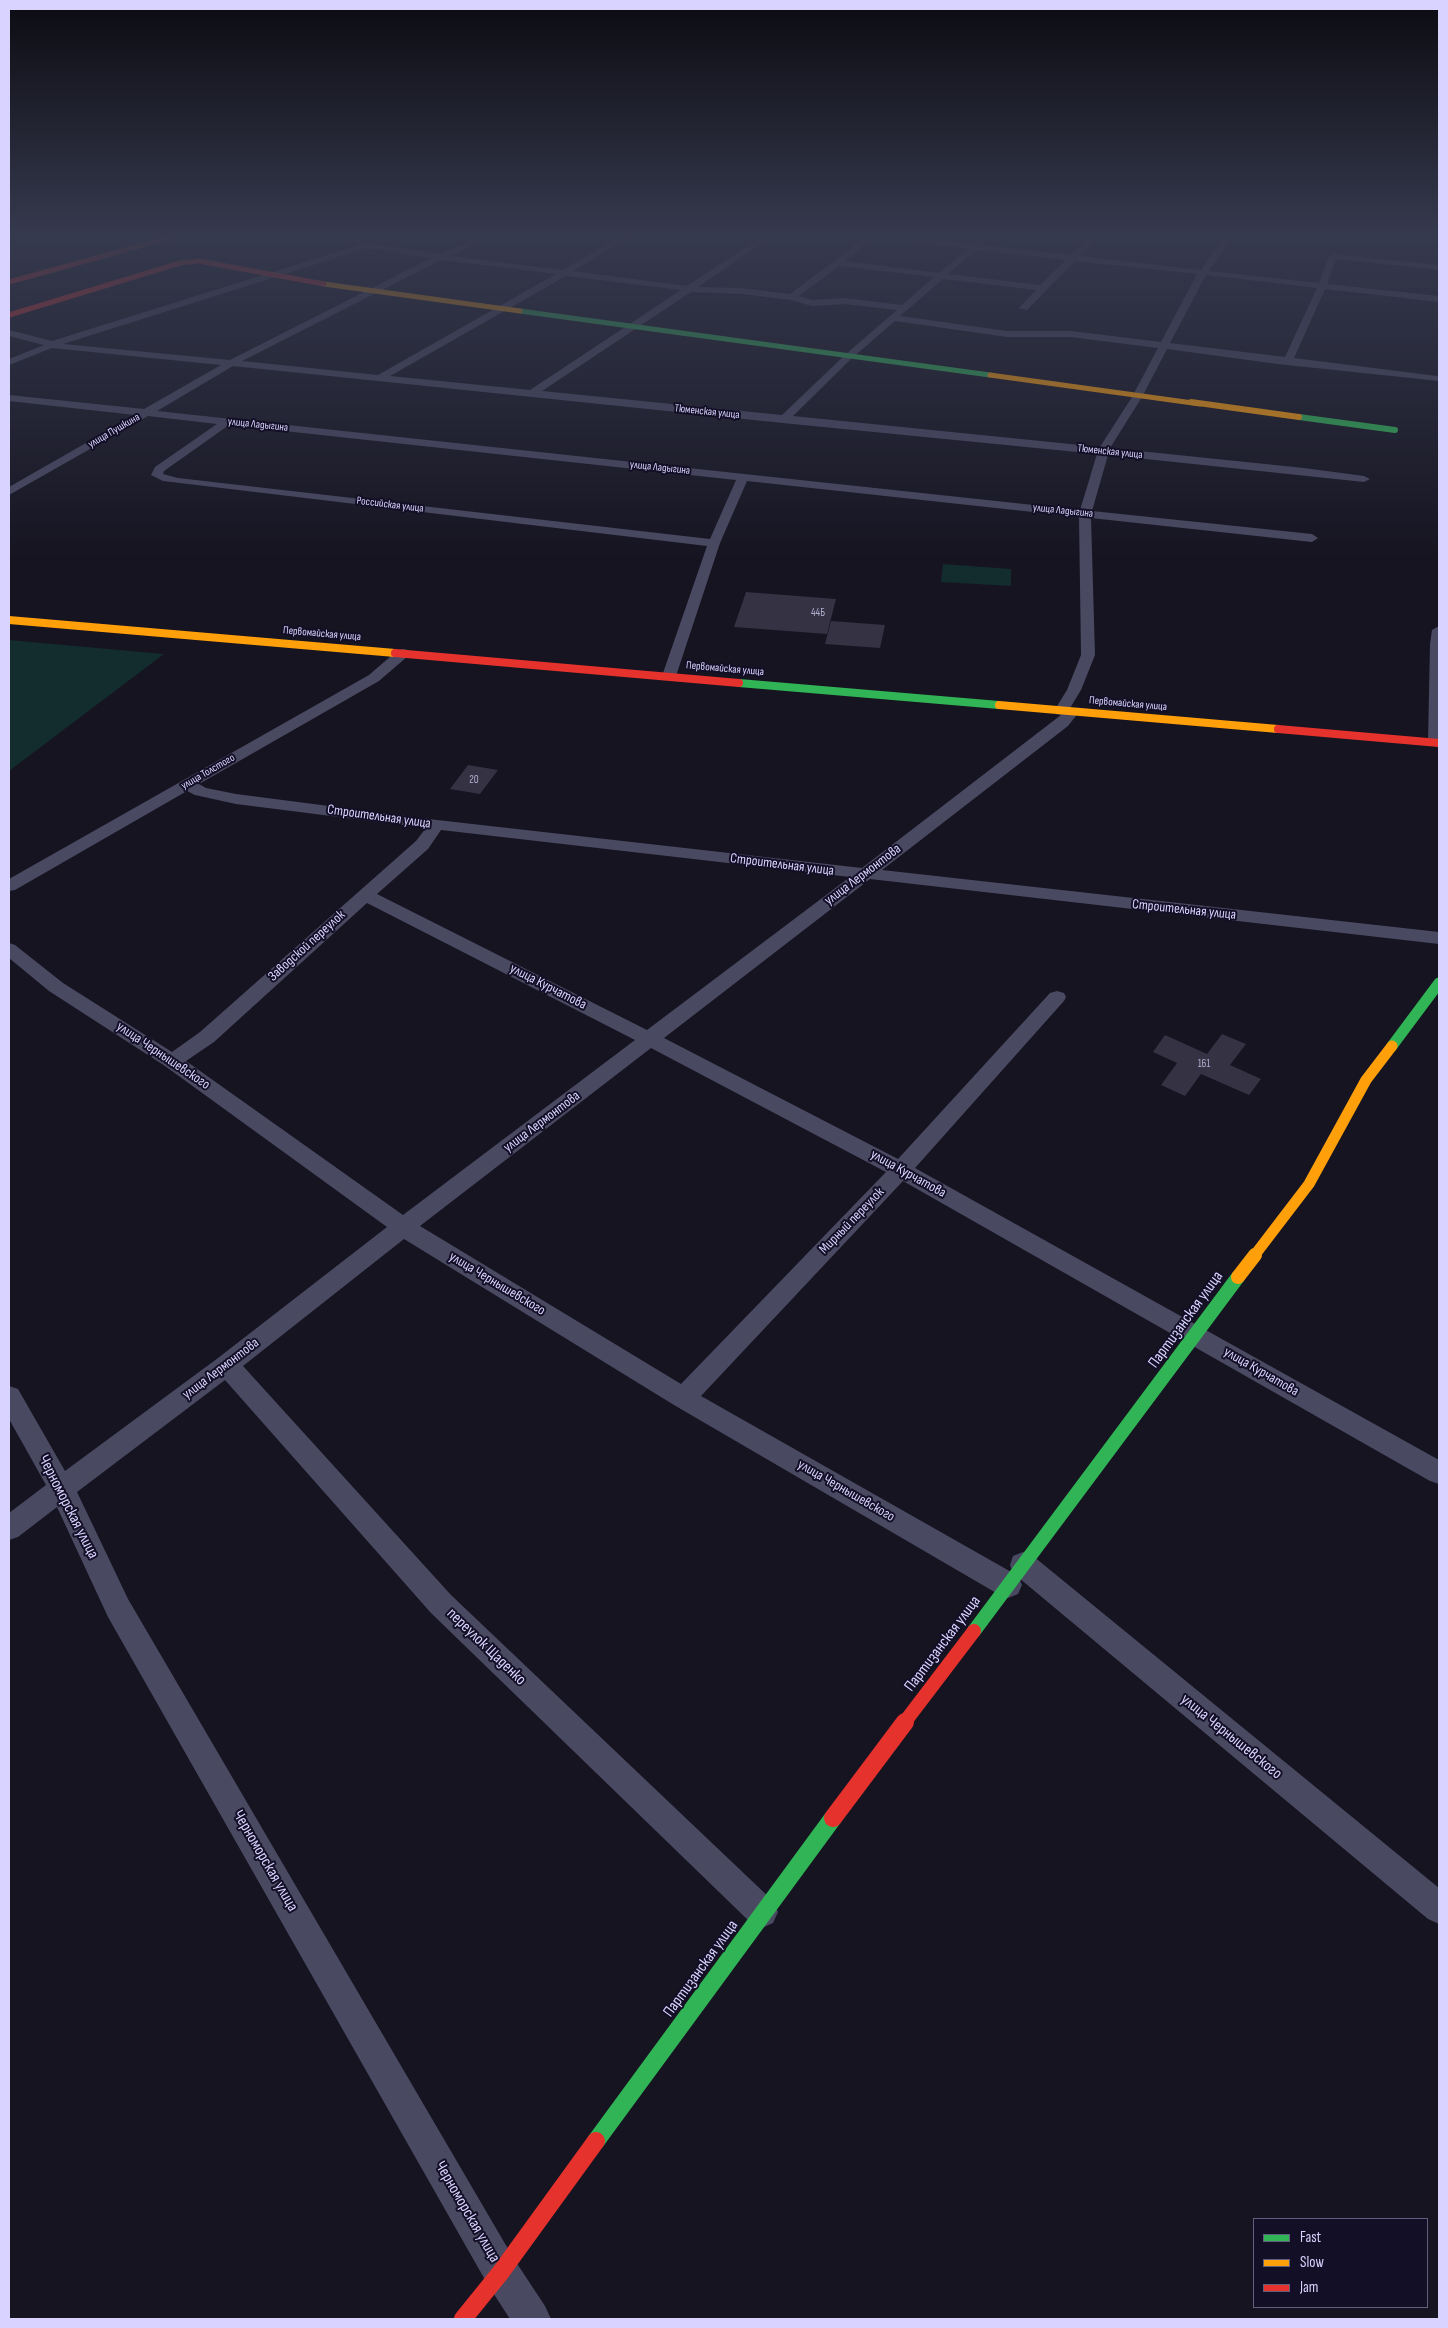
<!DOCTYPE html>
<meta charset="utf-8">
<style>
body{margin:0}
#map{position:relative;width:1448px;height:2328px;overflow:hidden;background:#161421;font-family:"Sofia Sans Condensed",sans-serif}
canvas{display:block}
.frame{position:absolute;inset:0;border:10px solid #d9d4ff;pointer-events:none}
.legend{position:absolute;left:1253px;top:2218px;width:175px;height:90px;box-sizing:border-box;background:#130f26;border:1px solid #625e7d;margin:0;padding:6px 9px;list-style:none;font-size:15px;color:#d9d4ff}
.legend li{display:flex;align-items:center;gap:10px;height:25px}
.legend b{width:25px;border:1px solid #625e7d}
</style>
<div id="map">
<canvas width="1448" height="2328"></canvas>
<div class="frame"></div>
<ul class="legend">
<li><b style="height:6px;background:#30b455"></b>Fast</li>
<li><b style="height:6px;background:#ff9f0a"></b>Slow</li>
<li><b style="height:6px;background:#e5322d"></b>Jam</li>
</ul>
</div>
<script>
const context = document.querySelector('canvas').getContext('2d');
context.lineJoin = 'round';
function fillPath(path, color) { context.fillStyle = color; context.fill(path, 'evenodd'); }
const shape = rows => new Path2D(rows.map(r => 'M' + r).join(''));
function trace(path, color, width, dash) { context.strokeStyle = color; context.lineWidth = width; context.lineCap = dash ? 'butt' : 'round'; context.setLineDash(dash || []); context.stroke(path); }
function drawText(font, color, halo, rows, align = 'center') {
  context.font = font + ' "Sofia Sans Condensed",sans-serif'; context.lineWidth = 4; context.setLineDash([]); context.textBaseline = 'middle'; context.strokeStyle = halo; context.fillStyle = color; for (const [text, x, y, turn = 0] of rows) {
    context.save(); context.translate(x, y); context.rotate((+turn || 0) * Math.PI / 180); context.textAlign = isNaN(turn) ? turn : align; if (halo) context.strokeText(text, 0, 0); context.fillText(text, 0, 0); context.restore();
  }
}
const green = shape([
 [943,564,1011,569,1011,586,941,582],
 [9,640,164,654,9,771]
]);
const building = shape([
 [746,592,836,599,827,634,734,627],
 [831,621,885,625,880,648,825,644],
 [468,765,498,770,480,794,450,789],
 [1222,1034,1246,1044,1230,1065,1261,1079,1249,1095,1201,1074,1185,1096,1161,1085,1177,1063,1153,1052,1165,1035,1207,1054]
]);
const street = shape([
 [339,237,352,237,368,243,439,254,480,237,492,237,450,256,563,270,619,237,629,237,573,271,687,286,761,237,771,237,698,287,742,288,790,294,866,237,876,237,845,261,939,273,968,249,882,237,912,237,973,244,980,240,984,242,981,245,1071,255,1089,237,1098,237,1079,256,1201,270,1221,241,1217,237,1227,237,1230,240,1209,271,1319,283,1329,256,1333,254,1439,265,1439,270,1336,259,1327,284,1439,296,1439,302,1325,289,1294,358,1437,376,1439,377,1439,381,1278,364,1167,349,1142,397,1110,448,1304,468,1364,476,1370,479,1364,482,1108,455,1092,511,1312,534,1318,538,1312,542,1091,518,1095,655,1081,690,1070,708,1077,709,1079,712,1068,726,882,870,1439,932,1439,944,870,879,664,1038,898,1159,1050,993,1057,991,1064,993,1066,997,1064,1001,915,1168,1439,1460,1439,1484,1430,1481,903,1181,701,1396,1013,1573,1010,1565,1013,1556,1023,1552,1033,1556,1439,1888,1439,1924,1428,1919,1019,1578,1022,1585,1018,1594,1008,1598,998,1594,674,1405,404,1239,243,1366,451,1595,773,1901,778,1912,773,1923,762,1928,751,1923,431,1613,225,1380,77,1492,128,1599,514,2259,545,2306,551,2319,510,2319,488,2285,108,1617,57,1507,18,1537,9,1540,9,1513,46,1485,9,1419,9,1386,18,1389,65,1471,218,1358,387,1227,165,1066,49,991,9,958,9,943,15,945,63,983,172,1052,200,1032,416,841,426,828,236,804,195,795,187,791,15,890,9,891,9,879,369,675,398,650,403,649,408,650,410,653,408,656,379,681,199,784,206,788,236,794,437,820,862,868,1061,715,1056,714,1054,711,1067,690,1081,655,1079,517,747,481,720,543,676,676,669,680,662,676,707,546,163,481,151,475,155,467,217,424,148,416,9,495,9,487,135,415,9,401,9,395,144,409,221,365,52,348,9,365,9,359,44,345,9,336,9,330,52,341,359,245,339,237],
 [367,248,431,258,230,360,63,344,367,248],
 [976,250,1066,260,1040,285,948,274,976,250],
 [441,260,556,274,378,375,242,361,441,260],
 [1075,261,1197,274,1161,342,1071,331,1007,331,900,316,943,279,1036,290,1019,308,1027,310,1075,261],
 [839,266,934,277,902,305,845,298,812,300,799,296,839,266],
 [1206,275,1317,288,1285,357,1170,343,1206,275],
 [566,276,681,290,530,390,390,376,566,276],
 [691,292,742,294,791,300,812,306,845,304,897,310,846,354,782,415,542,391,691,292],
 [895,321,1007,337,1071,337,1158,348,1132,397,1100,447,793,416,852,358,895,321],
 [233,366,783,423,1097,454,1080,510,157,411,233,366],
 [229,425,736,480,710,539,178,478,163,474,164,471,229,425],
 [441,830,850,877,647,1030,377,894,428,849,441,830],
 [367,903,635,1040,403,1215,186,1061,214,1042,367,903],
 [651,1048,886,1172,681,1384,420,1226,651,1048],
 [1439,626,1439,746,1436,747,1428,742,1430,644,1432,630,1439,626]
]);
const fastFar5 = shape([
 [520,311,990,375]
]);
const fastFar4 = shape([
 [1299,417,1395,430]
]);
const fastFar3 = shape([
 [739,683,999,705]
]);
const fastFar2 = shape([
 [1392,1046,1439,983]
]);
const fastFar1 = shape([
 [974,1631,1238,1277]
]);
const fast = shape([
 [596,2141,833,1818]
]);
const slowFar4 = shape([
 [324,284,520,311],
 [990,375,1200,404]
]);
const slowFar3 = shape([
 [1191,402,1299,417]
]);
const slowFar2 = shape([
 [9,620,395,653],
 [999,705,1278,729]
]);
const slowFar1 = shape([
 [1254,1256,1309,1184,1366,1080,1392,1046]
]);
const slow = shape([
 [1238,1277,1255,1255]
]);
const jamFar3 = shape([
 [9,282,172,237],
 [9,315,180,263,199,261,324,284]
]);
const jamFar2 = shape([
 [395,653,739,683],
 [1278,729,1439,743]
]);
const jamFar1 = shape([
 [904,1723,974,1631]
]);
const jam = shape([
 [833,1818,905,1722],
 [463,2319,501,2272,596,2141]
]);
const farStreetnames = [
 ["Тюменская улица",707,412,6],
 ["улица Ладыгина",258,425,6],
 ["улица Пушкина",114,431,-30],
 ["Тюменская улица",1110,452,6],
 ["улица Ладыгина",660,468,6],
 ["Российская улица",390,505,7],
 ["улица Ладыгина",1063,511,6],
 ["Первомайская улица",322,634,5],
 ["Первомайская улица",725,669,5],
 ["Первомайская улица",1128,704,5],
 ["улица Толстого",208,772,-30]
];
const numberNames = [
 ["44Б",818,613],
 ["20",474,780],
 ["161",1204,1064]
];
const streetNames = [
 ["Строительная улица",379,817,8],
 ["Строительная улица",782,865,7],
 ["улица Лермонтова",863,875,-37],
 ["Строительная улица",1184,910,6],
 ["Заводской переулок",307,946,-42],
 ["улица Курчатова",548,987,27],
 ["улица Чернышевского",163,1056,34],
 ["улица Лермонтова",542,1122,-37],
 ["улица Курчатова",908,1174,29],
 ["Мирный переулок",852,1221,-46],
 ["улица Чернышевского",497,1284,31],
 ["улица Лермонтова",221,1369,-37],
 ["улица Курчатова",1261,1372,30],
 ["улица Чернышевского",846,1491,30]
];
const nearStreetnames = [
 ["Партизанская улица",1186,1320,-54],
 ["Черноморская улица",68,1507,63],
 ["Партизанская улица",943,1644,-53],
 ["переулок Щаденко",486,1647,44],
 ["улица Чернышевского",1231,1737,39],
 ["Черноморская улица",265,1861,60],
 ["Партизанская улица",701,1969,-54],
 ["Черноморская улица",467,2212,60]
];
fillPath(green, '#132c2d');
fillPath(building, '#343243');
fillPath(street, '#4a4962');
trace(fastFar5, '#30b455', 5);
trace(fastFar4, '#30b455', 6);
trace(fastFar3, '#30b455', 8);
trace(fastFar2, '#30b455', 11);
trace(fastFar1, '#30b455', 14);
trace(fast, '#30b455', 18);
trace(slowFar4, '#ff9f0a', 5);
trace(slowFar3, '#ff9f0a', 6);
trace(slowFar2, '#ff9f0a', 8);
trace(slowFar1, '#ff9f0a', 11);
trace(slow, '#ff9f0a', 14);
trace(jamFar3, '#e5322d', 5);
trace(jamFar2, '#e5322d', 8);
trace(jamFar1, '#e5322d', 14);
trace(jam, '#e5322d', 18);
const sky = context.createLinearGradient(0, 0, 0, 563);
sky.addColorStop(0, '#0c0b12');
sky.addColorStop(0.42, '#363a4e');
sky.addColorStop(1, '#363a4e00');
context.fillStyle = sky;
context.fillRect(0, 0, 1448, 563);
drawText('11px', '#d9d4ff', '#130f26', farStreetnames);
drawText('11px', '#b0acd0', null, numberNames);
drawText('14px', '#d9d4ff', '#130f26', streetNames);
drawText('16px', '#d9d4ff', '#130f26', nearStreetnames);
</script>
